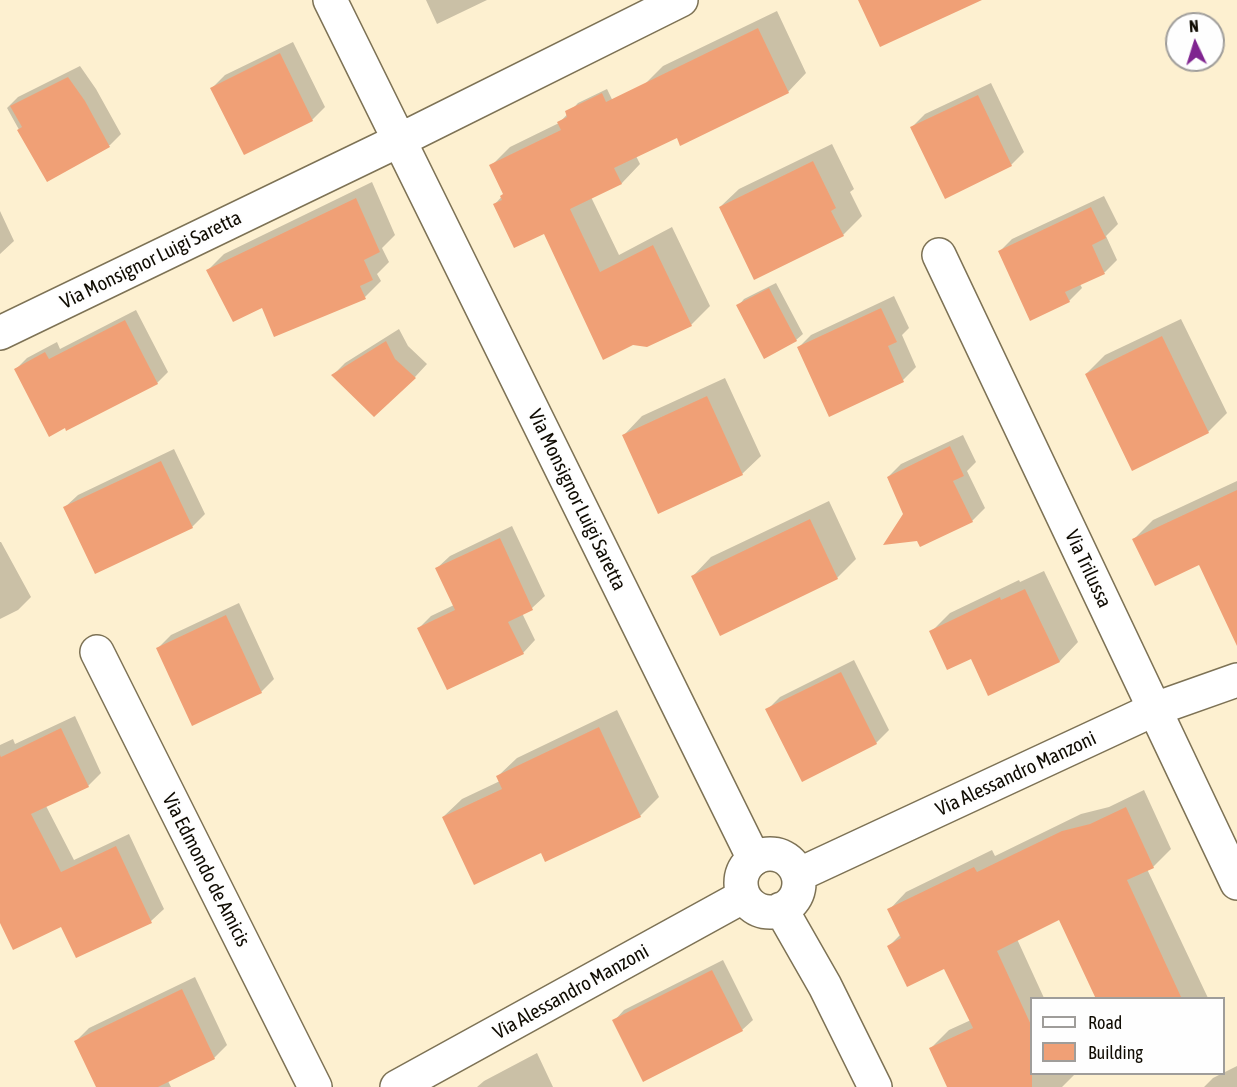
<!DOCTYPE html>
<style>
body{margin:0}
#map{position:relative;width:1237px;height:1087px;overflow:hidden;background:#fdf0d0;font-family:"Asap Condensed",sans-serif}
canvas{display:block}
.legend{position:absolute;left:1030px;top:997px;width:195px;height:78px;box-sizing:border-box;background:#fefefe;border:2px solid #9f9d9a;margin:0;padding:8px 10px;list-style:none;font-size:18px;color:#100c03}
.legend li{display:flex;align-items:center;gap:12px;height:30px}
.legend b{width:30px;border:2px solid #9f9d9a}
.north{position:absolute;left:1165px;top:12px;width:60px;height:60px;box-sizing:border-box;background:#fefefe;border:2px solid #9f9d9a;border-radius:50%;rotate:356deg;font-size:16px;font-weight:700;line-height:24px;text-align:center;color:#100c03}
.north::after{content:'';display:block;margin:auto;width:21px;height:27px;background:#7f2490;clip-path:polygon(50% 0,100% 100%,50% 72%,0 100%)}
</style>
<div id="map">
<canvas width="1237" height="1087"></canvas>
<ul class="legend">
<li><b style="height:8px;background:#fff"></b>Road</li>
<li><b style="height:16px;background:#f0a076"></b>Building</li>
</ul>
<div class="north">N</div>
</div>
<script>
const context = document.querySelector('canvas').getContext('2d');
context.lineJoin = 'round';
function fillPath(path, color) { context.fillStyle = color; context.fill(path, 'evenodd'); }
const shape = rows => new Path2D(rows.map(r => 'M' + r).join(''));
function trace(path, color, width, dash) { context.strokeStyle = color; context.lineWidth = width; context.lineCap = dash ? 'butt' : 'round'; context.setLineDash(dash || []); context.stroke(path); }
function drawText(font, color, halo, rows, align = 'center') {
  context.font = font + ' "Asap Condensed",sans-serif'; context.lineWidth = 5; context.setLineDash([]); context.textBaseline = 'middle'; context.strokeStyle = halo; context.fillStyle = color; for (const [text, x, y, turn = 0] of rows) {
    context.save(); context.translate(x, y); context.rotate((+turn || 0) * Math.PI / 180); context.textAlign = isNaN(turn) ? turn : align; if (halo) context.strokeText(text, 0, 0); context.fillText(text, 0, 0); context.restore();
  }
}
const shadow = shape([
 [426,0,487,0,437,24],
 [777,11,806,73,788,92,677,136,636,156,640,164,622,183,591,197,619,255,672,227,710,306,691,325,647,346,544,232,495,204,505,193,491,166,510,147,559,123,578,103,607,89,622,120,645,84,663,66],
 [293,42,325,107,312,120,212,88,225,75],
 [80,66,96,89,121,134,110,145,47,180,7,108,18,97],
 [991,83,1024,152,1011,165,912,127,925,114],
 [832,144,854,189,850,192,862,216,843,235,720,207,739,189],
 [372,182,395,235,382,248,389,262,377,274,381,281,365,297,263,306,208,270,224,254],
 [1104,196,1118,224,1106,236,1117,260,1105,272,1080,284,1082,288,1069,301,1031,319,999,252,1012,239],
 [0,211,14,241,0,254],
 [776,283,803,334,796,340,738,306,744,299],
 [894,296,909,328,902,335,916,367,903,380,830,415,798,348,811,335],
 [136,310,168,372,157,383,16,369,27,358,57,342,60,349],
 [1181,319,1227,413,1208,432,1086,374,1105,355],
 [399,329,408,346,427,364,415,377,333,375,345,363],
 [725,378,761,456,742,474,624,435,642,416],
 [963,435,976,462,967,471,985,508,972,521,905,514,888,477,901,464],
 [174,449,205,514,192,527,65,507,78,495],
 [1237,481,1237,609,1200,563,1134,539,1153,520],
 [829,501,856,559,837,578,693,576,711,557],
 [512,526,545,596,532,608,522,613,535,640,523,653,419,628,431,616,454,605,437,568,450,556],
 [0,542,1,542,31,597,18,610,0,619],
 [1044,571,1078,642,1060,661,989,694,972,657,931,632,950,613,1019,580,1020,582],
 [239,603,274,679,261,692,158,648,171,635],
 [854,660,889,730,876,743,767,710,780,697],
 [617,710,659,797,640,816,541,851,443,817,462,799,500,781,498,776,517,758],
 [75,716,101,773,88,786,46,806,74,860,129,834,164,909,151,921,62,925,0,920,0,745,13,739,15,744],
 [1144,790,1171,849,1153,867,1147,869,1208,998,1097,998,1059,918,1017,939,1044,998,1032,998,1032,1074,1075,1074,1062,1087,949,1087,931,1048,949,1030,971,1020,944,967,889,946,901,934,889,910,906,892,992,850,995,856,1081,814,1109,807],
 [723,960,753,1020,742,1030,614,1021,624,1010],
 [195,977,227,1045,214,1058,168,1081,171,1087,98,1087,76,1041,89,1028],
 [537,1053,553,1087,477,1087,484,1081],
 [1237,1066,1237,1087,1204,1087,1213,1078]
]);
const building = shape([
 [858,0,982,0,880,47],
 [758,28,789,93,680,146,677,138,614,168,622,184,570,209,600,272,653,245,692,326,647,347,633,345,603,360,544,234,514,248,493,204,502,200,500,196,503,194,489,165,561,130,557,122,567,117,565,111,602,93,606,102],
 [280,53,313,121,244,155,210,88],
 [68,77,85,101,110,147,47,182,17,130,22,127,10,106],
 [978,95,1012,166,945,199,910,127],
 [813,161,836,208,831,211,844,236,754,280,719,207],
 [356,198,380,252,364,260,373,280,360,286,366,299,274,337,262,308,233,322,206,270],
 [1091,207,1106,238,1092,245,1105,274,1065,292,1070,302,1030,321,998,251],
 [769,288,797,341,764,359,736,305],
 [881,308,897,342,888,346,904,382,829,417,797,347],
 [125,320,158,384,66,431,65,428,49,437,14,369,45,352,49,359],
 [1162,336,1209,433,1132,471,1085,374],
 [386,341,395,359,416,378,374,417,331,375],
 [707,396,743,475,658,514,622,435],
 [950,446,964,476,953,481,973,522,920,547,917,541,883,545,903,514,887,477],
 [161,461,193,528,95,574,63,507],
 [1237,490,1237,646,1199,565,1155,586,1132,539],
 [810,519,838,579,720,636,691,576],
 [500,538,533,610,508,622,524,654,447,690,417,628,455,610,435,568],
 [1025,589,1060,662,988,696,971,659,947,670,929,631,1000,597,1001,600],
 [226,615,262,693,192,726,156,648],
 [841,672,877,744,802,782,765,709],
 [599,727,641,817,545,862,541,853,474,885,442,817,502,789,496,776],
 [61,728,89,787,31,814,61,872,116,846,152,923,76,958,61,927,13,950,0,923,0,755,1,757],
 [1126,807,1154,868,1127,880,1182,999,1096,999,1059,920,997,951,1032,1027,1032,1087,947,1087,929,1048,973,1028,944,969,907,987,887,946,901,938,887,909,974,867,977,872,1062,831,1090,824],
 [712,970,743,1031,643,1082,612,1020],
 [182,989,215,1059,158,1087,96,1087,74,1041]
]);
const street = shape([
 [330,0,754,859],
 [939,255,1237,883],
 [0,333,400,140,681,0],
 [97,652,315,1087]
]);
const secondary = shape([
 '741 883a29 29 0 1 1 58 0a29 29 0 1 1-58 0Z',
 [798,875,1155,709,1237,680],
 [781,909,825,986,875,1087],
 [397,1087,744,896]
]);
const streetNames = [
 ["Via Monsignor Luigi Saretta",151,260,-26],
 ["Via Monsignor Luigi Saretta",577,500,64],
 ["Via Trilussa",1088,569,65],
 ["Via Alessandro Manzoni",1016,774,-25],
 ["Via Edmondo de Amicis",206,870,63],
 ["Via Alessandro Manzoni",571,992,-29]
];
fillPath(shadow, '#0003');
fillPath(building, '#f0a076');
trace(street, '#7d7255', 36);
trace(secondary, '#7d7255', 36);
trace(street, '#fff', 33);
trace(secondary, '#fff', 33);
drawText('20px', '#100c03', '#fefefe', streetNames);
</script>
